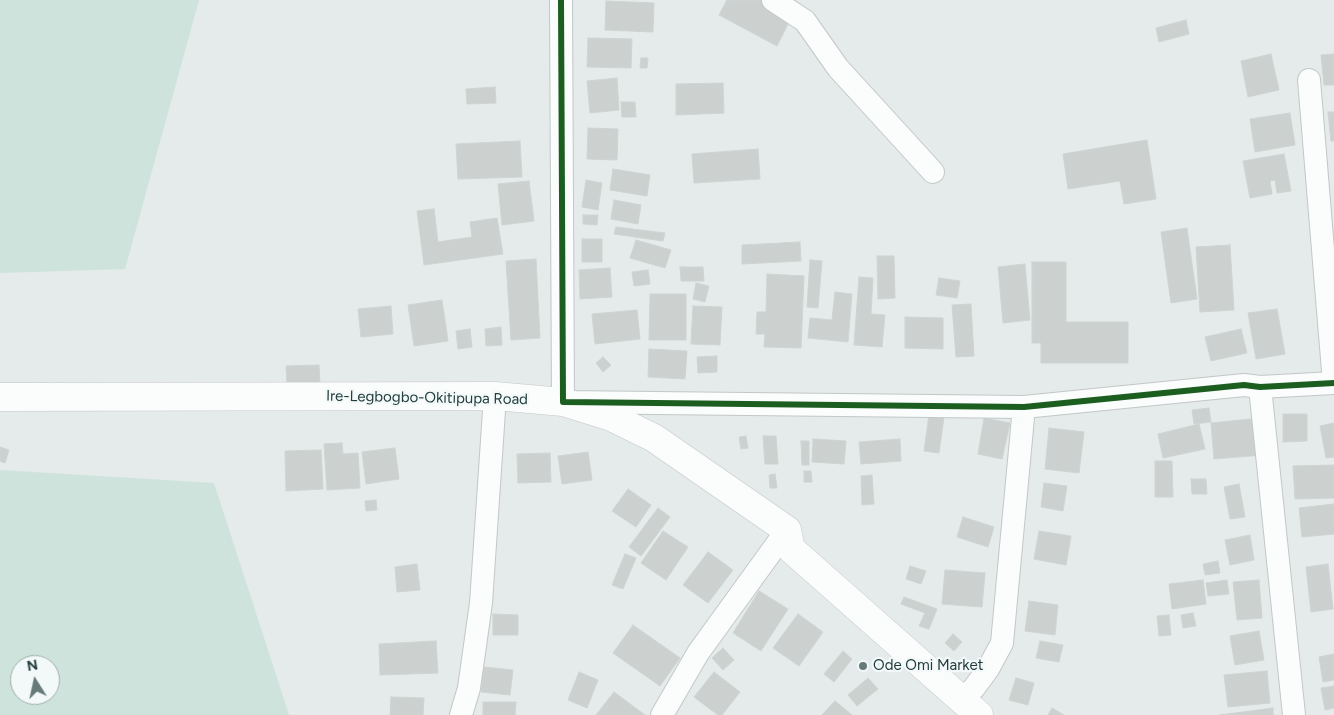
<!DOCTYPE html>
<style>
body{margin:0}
#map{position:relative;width:1334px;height:715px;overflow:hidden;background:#e5eaea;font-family:Figtree,sans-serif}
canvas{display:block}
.north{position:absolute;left:10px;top:655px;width:50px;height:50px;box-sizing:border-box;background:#f3f9f8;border:1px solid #a0aeae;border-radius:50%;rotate:350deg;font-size:14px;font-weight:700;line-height:20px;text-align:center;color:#233d3e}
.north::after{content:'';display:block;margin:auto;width:18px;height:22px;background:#677a7a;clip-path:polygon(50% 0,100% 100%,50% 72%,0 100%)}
</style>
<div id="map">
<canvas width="1334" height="715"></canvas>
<div class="north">N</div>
</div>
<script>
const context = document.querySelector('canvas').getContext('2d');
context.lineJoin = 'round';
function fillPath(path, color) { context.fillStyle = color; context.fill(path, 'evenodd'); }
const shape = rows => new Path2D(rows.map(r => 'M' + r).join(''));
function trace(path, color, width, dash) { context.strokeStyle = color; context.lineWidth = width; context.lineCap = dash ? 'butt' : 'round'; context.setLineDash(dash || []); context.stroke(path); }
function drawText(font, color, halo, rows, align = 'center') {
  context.font = font + ' Figtree,sans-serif'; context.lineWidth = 4.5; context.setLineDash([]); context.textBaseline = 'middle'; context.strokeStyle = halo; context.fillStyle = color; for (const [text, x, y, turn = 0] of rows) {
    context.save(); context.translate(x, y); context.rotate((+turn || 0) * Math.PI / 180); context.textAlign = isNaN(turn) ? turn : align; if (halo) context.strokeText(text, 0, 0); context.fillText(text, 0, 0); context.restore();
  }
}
const green = shape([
 [0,0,199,0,125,269,0,273],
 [0,470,214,483,289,715,0,715],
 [20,665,50,665,50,695,20,695]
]);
const building = shape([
 [727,0,762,0,792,16,777,46,719,15,727,0],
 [606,1,654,3,653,32,605,30,606,1],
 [1186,20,1189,34,1159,42,1156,28,1186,20],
 [588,38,632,39,631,68,587,67,588,38],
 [1271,54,1279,90,1248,97,1241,61,1271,54],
 [1334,54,1334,85,1324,85,1321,55,1334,54],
 [641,58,648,58,647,68,640,68,641,58],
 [617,78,619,110,590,113,587,81,617,78],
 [723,83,724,113,676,115,676,84,723,83],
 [495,87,496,103,467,104,466,89,495,87],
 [621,102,635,102,636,117,622,117,621,102],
 [1328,112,1334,112,1334,141,1331,141,1328,112],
 [1290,113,1295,145,1255,152,1250,119,1290,113],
 [588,128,618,129,617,160,587,159,588,128],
 [1147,140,1156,199,1124,204,1120,181,1068,189,1063,154,1147,140],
 [520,141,522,177,458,179,456,144,520,141],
 [758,149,760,179,694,183,692,154,758,149],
 [1284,154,1291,191,1277,193,1275,180,1270,181,1272,194,1250,198,1243,161,1284,154],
 [613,169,650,175,647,196,610,190,613,169],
 [586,180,602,183,598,210,582,207,586,180],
 [529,181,534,221,502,225,498,184,529,181],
 [614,200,641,205,638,224,611,219,614,200],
 [434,209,438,242,472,237,470,222,497,218,503,254,424,265,417,211,434,209],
 [583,215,598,215,597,225,583,224,583,215],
 [616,227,665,233,663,241,614,234,616,227],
 [1187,228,1197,299,1171,303,1161,232,1187,228],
 [582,239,602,239,602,262,582,262,582,239],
 [636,240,671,250,665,268,630,258,636,240],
 [800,242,801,261,742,264,742,245,800,242],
 [1230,245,1234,310,1200,312,1196,247,1230,245],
 [877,256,894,256,895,298,878,299,877,256],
 [536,259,540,338,511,340,506,261,536,259],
 [810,260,822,261,818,308,807,307,810,260],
 [1032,262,1066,262,1066,322,1128,322,1128,363,1041,363,1041,343,1032,343,1032,262],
 [1025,264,1030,320,1003,323,998,267,1025,264],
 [680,267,703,267,704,281,681,281,680,267],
 [610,268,612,297,580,299,579,270,610,268],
 [648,270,650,284,634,286,632,272,648,270],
 [767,274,804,276,801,348,764,347,765,334,756,334,757,312,766,312,767,274],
 [859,277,873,278,871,314,885,315,882,347,854,345,859,277],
 [939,278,960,281,957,298,936,295,939,278],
 [696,283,709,286,705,302,693,299,696,283],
 [835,292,852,294,848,342,808,338,810,318,832,320,835,292],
 [650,294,686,294,686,340,649,340,650,294],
 [442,300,448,341,414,346,408,305,442,300],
 [971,304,974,356,956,357,952,305,971,304],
 [391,306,393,334,361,337,358,309,391,306],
 [693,306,722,307,720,345,691,344,693,306],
 [1277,309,1285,354,1256,359,1248,313,1277,309],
 [637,310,640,339,595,344,592,314,637,310],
 [905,317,943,318,943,349,905,348,905,317],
 [501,327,502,345,486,346,485,329,501,327],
 [470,329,472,347,458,349,456,331,470,329],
 [1241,329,1247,353,1211,361,1205,337,1241,329],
 [649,349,687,351,685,379,648,377,649,349],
 [717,356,717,372,698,373,697,357,717,356],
 [603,357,611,365,603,372,596,363,603,357],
 [319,365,320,384,287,385,286,366,319,365],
 [1209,408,1211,422,1194,424,1192,410,1209,408],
 [1283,414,1307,414,1307,441,1283,442,1283,414],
 [929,415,944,417,939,453,924,451,929,415],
 [984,418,1010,423,1002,459,978,454,984,418],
 [1260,418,1263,455,1214,459,1211,423,1260,418],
 [1334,423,1334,457,1326,458,1320,426,1334,423],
 [1199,424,1205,449,1163,458,1158,434,1199,424],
 [1049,428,1084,432,1079,473,1045,469,1049,428],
 [746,436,748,448,741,449,739,437,746,436],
 [763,436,776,436,778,464,765,464,763,436],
 [813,439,846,441,844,464,812,462,813,439],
 [900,439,901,461,861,464,859,442,900,439],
 [801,441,809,441,809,465,802,465,801,441],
 [342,443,343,454,358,453,360,488,327,490,324,444,342,443],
 [0,447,9,450,5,463,0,461,0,447],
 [395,448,399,479,366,484,362,452,395,448],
 [321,450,323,489,286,491,285,451,321,450],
 [588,452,592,480,562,484,558,456,588,452],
 [550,453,551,482,518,483,517,454,550,453],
 [1155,461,1172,461,1173,497,1155,497,1155,461],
 [1334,465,1334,498,1295,499,1293,466,1334,465],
 [804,471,811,471,812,482,804,482,804,471],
 [775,474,777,488,770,488,769,475,775,474],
 [872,475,874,504,862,505,861,476,872,475],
 [1191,479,1206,479,1207,494,1192,494,1191,479],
 [1044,483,1067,486,1063,511,1041,507,1044,483],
 [1239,484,1245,517,1230,519,1224,487,1239,484],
 [628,489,651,505,636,527,612,511,628,489],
 [376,500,377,510,366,511,365,501,376,500],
 [1334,504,1334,534,1302,537,1299,508,1334,504],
 [658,508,670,517,641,556,629,547,658,508],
 [963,517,994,527,988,547,957,537,963,517],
 [663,531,688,547,666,580,641,563,663,531],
 [1039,531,1071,536,1066,565,1034,559,1039,531],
 [1250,535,1254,560,1230,565,1225,540,1250,535],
 [708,552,733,570,708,603,683,585,708,552],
 [625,554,636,558,623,589,612,585,625,554],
 [1218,561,1220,573,1205,575,1203,564,1218,561],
 [417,564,420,590,397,592,395,567,417,564],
 [1328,564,1333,609,1311,612,1306,567,1328,564],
 [910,566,926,571,921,584,906,579,910,566],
 [945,570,985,573,982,607,942,604,945,570],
 [1203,580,1206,604,1172,609,1169,584,1203,580],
 [1227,580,1229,594,1208,596,1206,583,1227,580],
 [1259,580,1262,618,1237,620,1233,582,1259,580],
 [759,591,788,609,761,651,733,633,759,591],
 [904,597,937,609,929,629,919,626,925,613,901,604,904,597],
 [1029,601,1058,605,1055,635,1025,631,1029,601],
 [1193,613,1196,626,1183,628,1181,615,1193,613],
 [493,614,518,615,518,635,493,635,493,614],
 [798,614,823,632,799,666,773,648,798,614],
 [1169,615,1171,635,1159,636,1157,616,1169,615],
 [633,625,680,658,660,686,613,653,633,625],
 [1259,631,1264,660,1235,665,1230,636,1259,631],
 [953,634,962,642,954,651,945,643,953,634],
 [436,641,438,673,380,675,379,644,436,641],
 [1040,641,1063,645,1059,662,1036,658,1040,641],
 [723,648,734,660,723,670,712,658,723,648],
 [843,651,852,659,834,682,824,674,843,651],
 [1334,654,1334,680,1323,682,1319,657,1334,654],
 [484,667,513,670,510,695,481,692,484,667],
 [1267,671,1270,703,1228,707,1224,675,1267,671],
 [579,672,598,680,587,708,568,700,579,672],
 [714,672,740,692,722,715,718,715,694,697,714,672],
 [868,678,878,689,857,706,848,695,868,678],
 [1016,678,1034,683,1028,705,1009,700,1016,678],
 [1334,686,1334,708,1325,710,1321,688,1334,686],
 [614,692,645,715,596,715,614,692],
 [391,697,424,698,423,715,390,715,391,697],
 [835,701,852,715,822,715,835,701],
 [483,702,516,702,515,715,483,715,483,702],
 [1052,708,1064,715,1048,715,1052,708],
 [1273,708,1273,715,1220,715,1273,708]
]);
const minor = shape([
 [561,0,563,402,1024,407,1244,385,1260,387,1334,383],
 [773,0,805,21,838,68,933,172],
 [1309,80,1334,383],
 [1260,387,1294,715],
 [961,700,974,688,988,669,1002,643,1024,407],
 [461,715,469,688,481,603,495,396],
 [662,715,698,653,787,530]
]);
const tertiary = shape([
 [0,397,495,396,563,402,611,417,654,438,787,530,791,549,979,715]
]);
const cycleway = shape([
 [561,0,563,402,1024,407,1244,385,1260,387,1334,383]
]);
const markers = [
 [863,666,5,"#677a7a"]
];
const streetNames = [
 ["Ire-Legbogbo-Okitipupa Road",427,398,1]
];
const poiNames = [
 ["Ode Omi Market",873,666]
];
fillPath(green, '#cee3db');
fillPath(building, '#ccd1d0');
trace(building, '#ced3d3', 1);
trace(minor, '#c2c7c7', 24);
trace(tertiary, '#c2c7c7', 29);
trace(minor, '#fbfcfc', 22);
trace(tertiary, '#fbfcfc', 28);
trace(cycleway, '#1b5e20', 6);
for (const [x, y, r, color] of markers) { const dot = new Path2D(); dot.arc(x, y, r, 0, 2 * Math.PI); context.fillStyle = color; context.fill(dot); trace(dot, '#f3f9f8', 2); }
drawText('15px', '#233d3e', '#f3f9f8', streetNames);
drawText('15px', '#233d3e', '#f3f9f8', poiNames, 'left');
</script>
